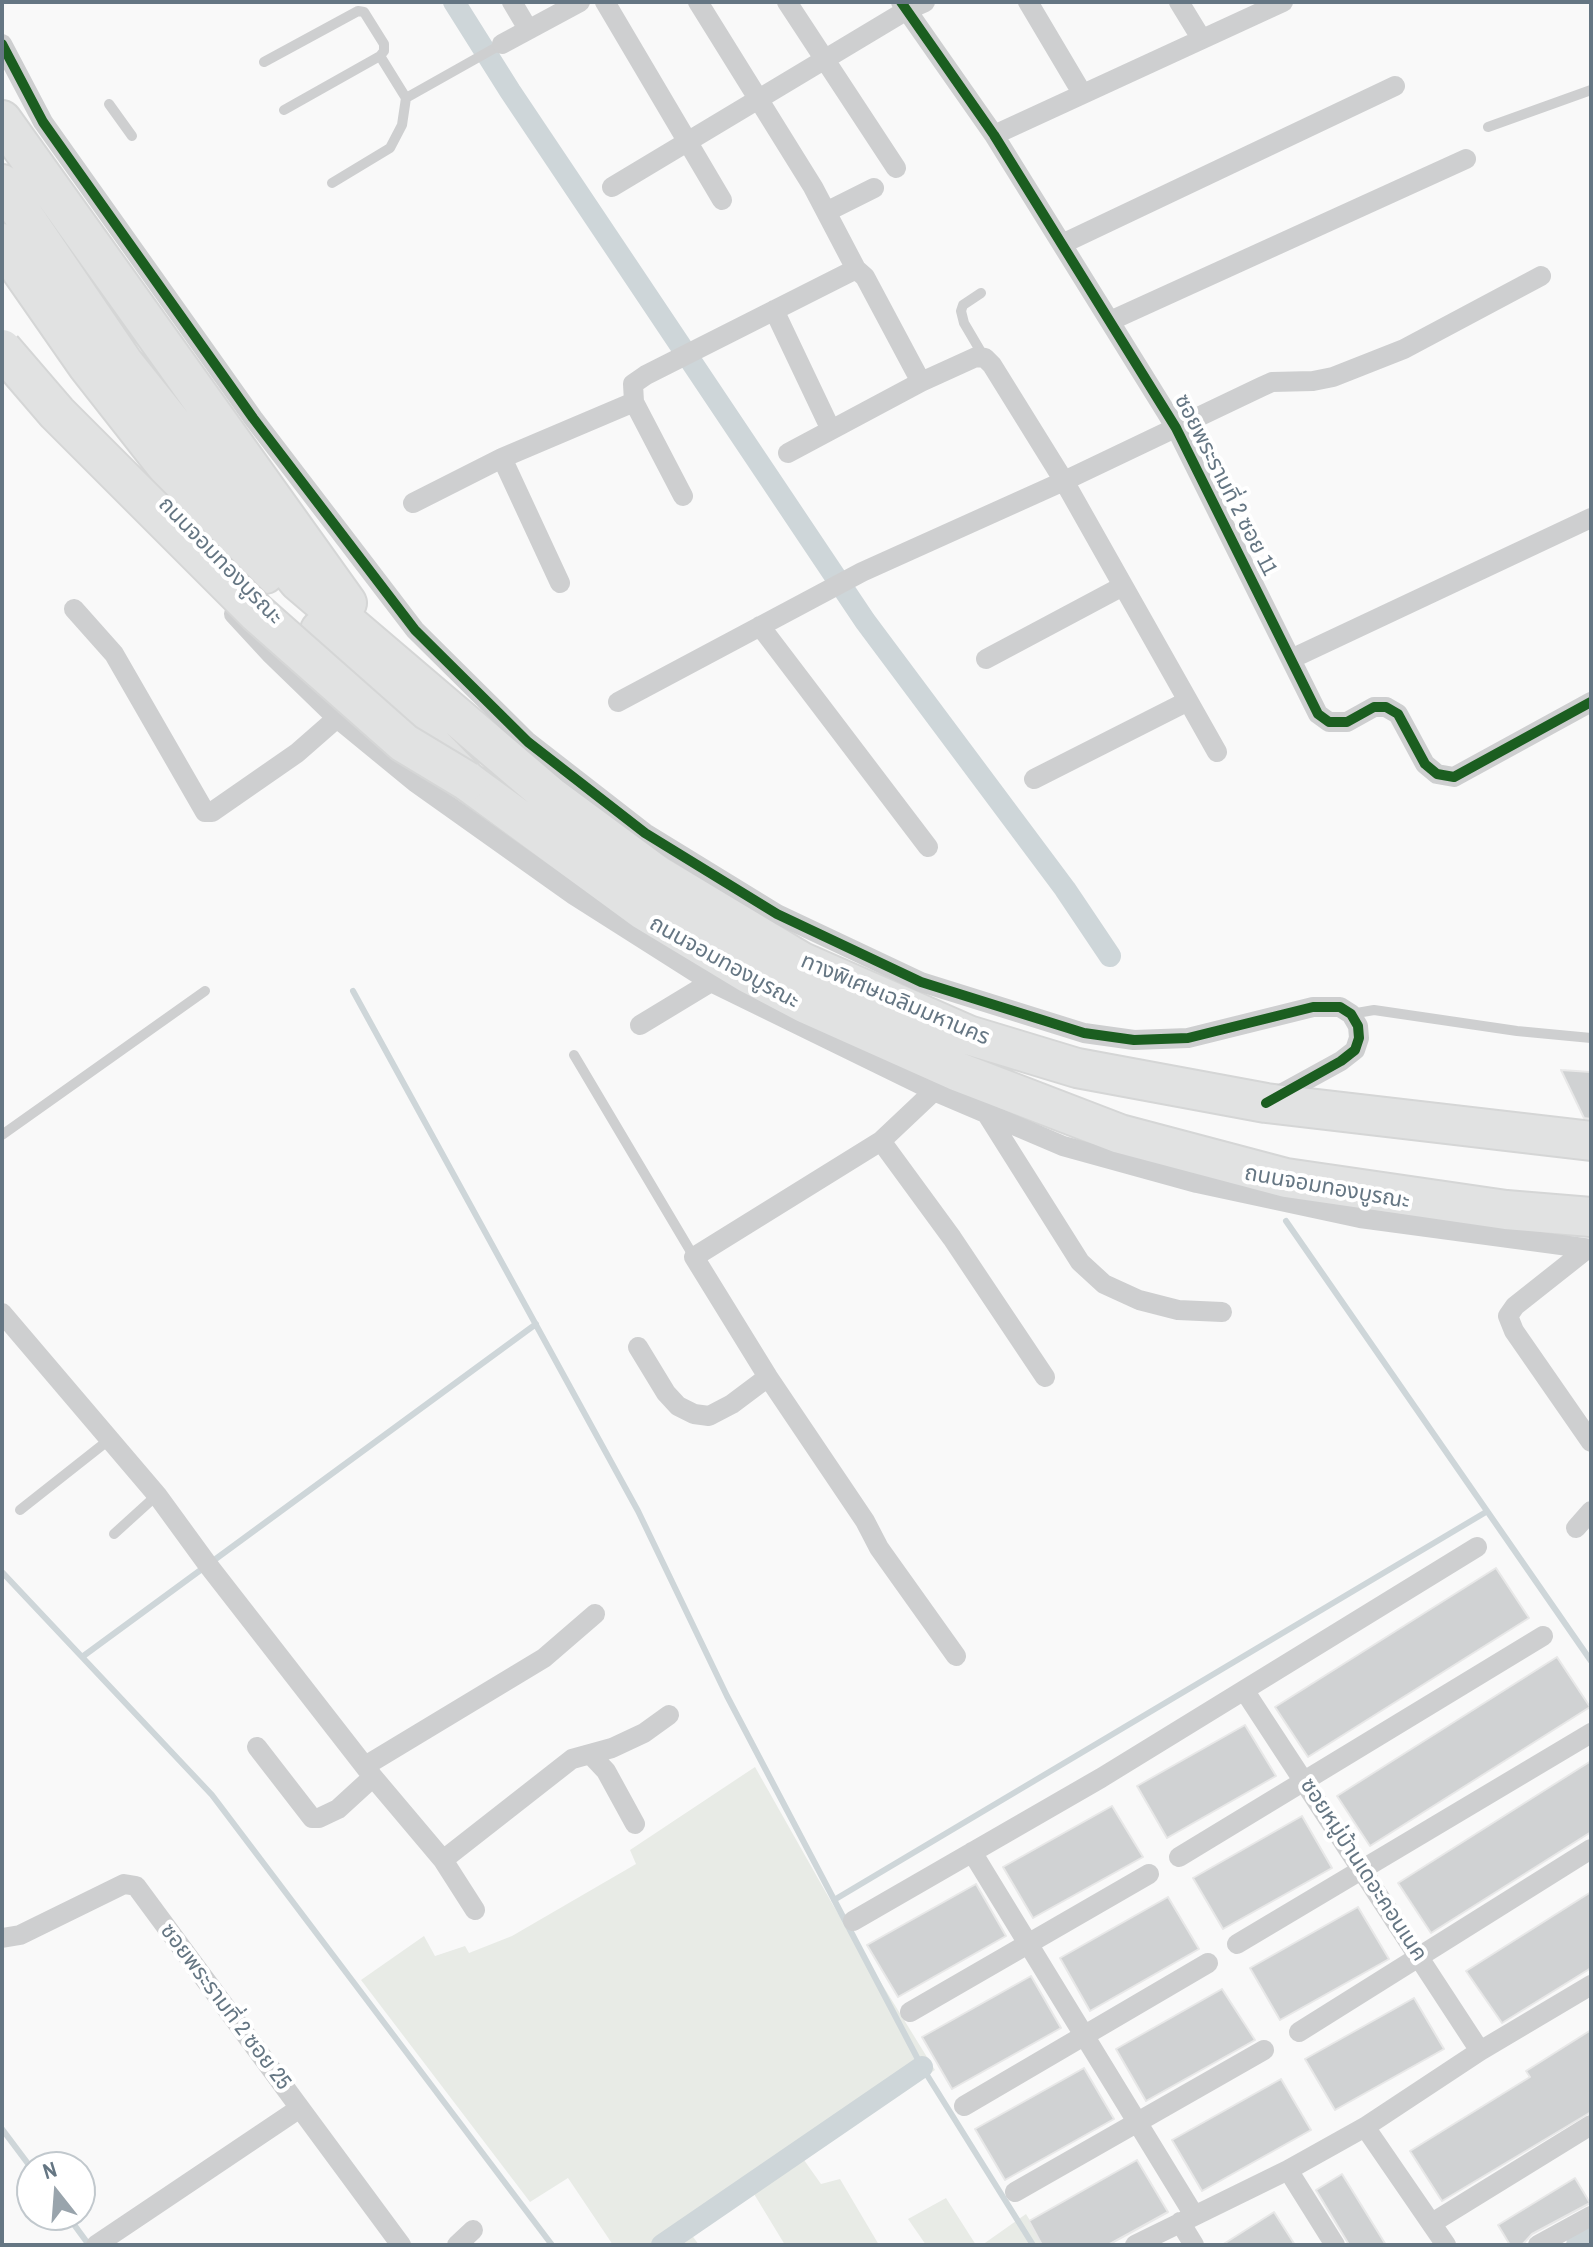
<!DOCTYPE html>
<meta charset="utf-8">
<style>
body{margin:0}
#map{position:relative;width:1593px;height:2247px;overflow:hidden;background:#f9f9f9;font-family:"Archivo Narrow",sans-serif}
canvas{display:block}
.frame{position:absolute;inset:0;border:4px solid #657683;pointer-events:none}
.north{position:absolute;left:16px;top:2151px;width:80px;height:80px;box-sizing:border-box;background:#fff;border:2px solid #c1c8cd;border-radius:50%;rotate:343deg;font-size:22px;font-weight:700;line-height:32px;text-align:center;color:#657683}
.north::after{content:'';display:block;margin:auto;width:28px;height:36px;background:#99a4ac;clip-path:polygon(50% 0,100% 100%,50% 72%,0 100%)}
</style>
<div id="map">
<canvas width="1593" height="2247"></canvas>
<div class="frame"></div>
<div class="north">N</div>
</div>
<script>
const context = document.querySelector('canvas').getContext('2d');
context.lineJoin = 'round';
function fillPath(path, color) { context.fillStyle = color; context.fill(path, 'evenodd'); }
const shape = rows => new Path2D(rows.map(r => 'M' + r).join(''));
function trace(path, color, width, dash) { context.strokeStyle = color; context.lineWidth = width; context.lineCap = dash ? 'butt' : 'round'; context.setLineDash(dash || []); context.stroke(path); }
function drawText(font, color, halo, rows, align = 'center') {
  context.font = font + ' "Archivo Narrow","Noto Sans Thai",sans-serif'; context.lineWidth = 8; context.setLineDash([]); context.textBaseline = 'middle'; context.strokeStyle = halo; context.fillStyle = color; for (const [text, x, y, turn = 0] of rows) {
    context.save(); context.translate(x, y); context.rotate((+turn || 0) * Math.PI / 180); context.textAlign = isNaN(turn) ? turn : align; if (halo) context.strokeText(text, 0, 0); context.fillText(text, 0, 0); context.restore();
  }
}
const green = shape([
 [755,1767,833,1905,935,2070,804,2160,821,2184,840,2179,879,2245,785,2245,754,2194,691,2234,699,2245,613,2245,568,2178,530,2202,361,1980,424,1936,435,1956,465,1946,469,1953,512,1936,636,1864,630,1850],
 [946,2198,976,2245,926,2245,908,2219],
 [1026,2214,1045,2245,982,2245]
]);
const stream = shape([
 [353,991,638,1511,727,1696,922,2067,1033,2245],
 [1286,1221,1591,1661],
 [2,1572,212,1795,552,2245],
 [82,1657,536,1324],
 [834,1900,1486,1512],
 [2,2129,32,2169],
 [67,2215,89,2245]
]);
const canal = shape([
 [454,2,510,91,865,621,1065,889,1110,956],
 [662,2245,922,2067],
 [1577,2245,1591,2237]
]);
const building = shape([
 [1561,1070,1591,1072,1591,1119,1584,1118,1561,1070],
 [1496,1568,1529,1618,1308,1757,1275,1707,1496,1568],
 [1557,1657,1590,1707,1370,1846,1337,1796,1557,1657],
 [1245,1725,1276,1776,1167,1838,1137,1786,1245,1725],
 [1591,1761,1591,1832,1431,1933,1398,1883,1591,1761],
 [1112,1806,1143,1857,1033,1918,1003,1867,1112,1806],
 [1302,1816,1332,1868,1223,1929,1193,1878,1302,1816],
 [976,1884,1006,1936,898,1997,867,1945,976,1884],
 [1591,1892,1591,1968,1502,2023,1466,1971,1591,1892],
 [1168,1897,1199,1949,1090,2011,1060,1958,1168,1897],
 [1358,1907,1389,1959,1280,2020,1250,1968,1358,1907],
 [1031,1976,1061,2028,952,2089,922,2037,1031,1976],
 [1222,1989,1255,2040,1146,2101,1116,2049,1222,1989],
 [1414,1998,1444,2049,1335,2110,1305,2059,1414,1998],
 [1591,2030,1591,2112,1442,2201,1410,2151,1530,2077,1526,2071,1591,2030],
 [1084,2068,1114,2119,1005,2180,975,2129,1084,2068],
 [1281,2079,1311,2130,1202,2191,1172,2140,1281,2079],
 [1137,2160,1168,2212,1108,2245,1042,2245,1029,2221,1137,2160],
 [1342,2174,1386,2245,1349,2245,1348,2243,1316,2190,1342,2174],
 [1575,2178,1590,2203,1532,2234,1522,2245,1510,2245,1498,2225,1575,2178],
 [1274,2212,1295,2245,1222,2245,1274,2212]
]);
const lane = shape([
 [264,62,358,11,364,12,384,44,384,51,380,56,284,110],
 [406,98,502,44],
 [109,104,132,136],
 [1488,127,1591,90],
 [332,183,390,148,402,125,406,98,380,56],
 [981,293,963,305,961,311,964,323,984,357],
 [1351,1014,1374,1010,1517,1031,1591,1038],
 [574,1055,694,1257],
 [2,1135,205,991],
 [20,1510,110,1439],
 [114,1534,157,1495]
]);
const street = shape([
 [512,2,528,29],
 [605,2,722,200],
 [698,2,813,187,856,269],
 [787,2,896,168],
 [901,2,994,135,1176,428,1318,714,1329,722,1347,722,1374,707,1386,707,1398,714,1425,764,1437,774,1454,777,1591,702],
 [1028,2,1082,93],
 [1179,2,1201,38],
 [2,44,43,122,253,418,415,630,528,742,645,833,777,914,921,982,1084,1033,1134,1040,1188,1038,1313,1007,1340,1007,1351,1014,1358,1026,1359,1038,1355,1050,1341,1061,1270,1100],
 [502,44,580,2],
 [994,135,1283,2],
 [612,187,907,10,925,2],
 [826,212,874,188],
 [1062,244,1395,86],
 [774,310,831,430],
 [1110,321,1466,159],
 [634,402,683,496],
 [788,453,921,382,976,357,985,358,992,365,1064,481,1217,752],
 [502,458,560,583],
 [413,503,502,458,634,402,633,384,646,375,856,269,865,277,921,382],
 [74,609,114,654,205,812,212,812,297,753,337,718],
 [234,614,270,653,337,718,415,782,574,895,711,982,934,1091,1063,1146,1197,1183,1360,1218,1591,1249],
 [760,626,928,847],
 [986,659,1123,586],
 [1291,659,1591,518],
 [618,702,862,572,1064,481,1261,387,1272,382,1313,381,1333,377,1404,349,1541,276],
 [1034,779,1188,701],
 [640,1025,711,982],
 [934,1091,881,1141,694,1257,768,1377,865,1521,879,1548,956,1656],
 [988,1116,1080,1262,1104,1284,1139,1300,1178,1310,1222,1312],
 [881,1141,952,1238,1045,1377],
 [1587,1249,1515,1306,1508,1316,1514,1331,1591,1442],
 [2,1313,157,1495,208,1565,373,1777,443,1860,475,1910],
 [638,1347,666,1393,678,1406,694,1414,709,1416,732,1404,768,1377],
 [1576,1528,1591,1511],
 [1244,1690,1480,2051],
 [257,1747,312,1818,319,1818,338,1809,373,1777],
 [590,1754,606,1771,635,1824],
 [365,1766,544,1658,595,1614],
 [972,1852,1194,2215],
 [1179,1857,1543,1636],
 [443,1860,572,1759,612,1748,644,1733,669,1715],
 [853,1921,1101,1778,1477,1547],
 [2,1938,20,1935,124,1884,136,1886,401,2245],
 [1237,1944,1591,1733],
 [910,2012,1149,1874],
 [1299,2032,1591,1849],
 [964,2106,1208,1963],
 [1365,2127,1446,2245],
 [1288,2170,1335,2245],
 [1015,2192,1264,2050],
 [1180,2222,1194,2245],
 [1432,2223,1591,2125],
 [96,2245,300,2108],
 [457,2245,473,2230],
 [1135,2245,1288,2170,1365,2127,1480,2051,1591,1985],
 [1538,2245,1591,2216]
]);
const highway = shape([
 [2,120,347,603],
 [2,184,123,362,298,581,550,796,657,875,802,962,968,1035,1077,1068,1266,1103,1591,1141],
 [2,243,87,365,193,500,265,574],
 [320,630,467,781,643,910,749,974,806,1004,956,1071,1120,1134,1286,1178,1506,1210,1591,1217]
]);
const highwayBridge = shape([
 [2,349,57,413,257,613,404,743,467,781]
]);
const cycleway = shape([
 [901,2,994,135,1176,428,1318,714,1329,722,1347,722,1374,707,1386,707,1398,714,1425,764,1437,774,1454,777,1591,702],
 [2,44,43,122,253,418,415,630,528,742,645,833,777,914,921,982,1084,1033,1134,1040,1188,1038,1313,1007,1340,1007,1351,1014,1358,1026,1359,1038,1355,1050,1341,1061,1266,1103]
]);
const streetNames = [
 ["ซอยพระรามที่ 2 ซอย 11",1225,485,63],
 ["ถนนจอมทองบูรณะ",220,561,46],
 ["ถนนจอมทองบูรณะ",724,963,29],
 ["ทางพิเศษเฉลิมมหานคร",895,1000,23],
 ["ถนนจอมทองบูรณะ",1327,1188,10],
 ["ซอยหมู่บ้านเดอะคอนเนค",1363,1870,57],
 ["ซอยพระรามที่ 2 ซอย 25",225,2007,53]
];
fillPath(green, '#e8ebe6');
trace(stream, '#ced6d9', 6);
trace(canal, '#ced6d9', 22);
fillPath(building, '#d0d2d3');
trace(building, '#e8e8e8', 2);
trace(highway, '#d5d6d6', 42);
trace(lane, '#cecfd0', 10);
trace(street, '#cecfd0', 20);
trace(highway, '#e1e2e2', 38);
trace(highwayBridge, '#d5d6d6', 42, []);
trace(highwayBridge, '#e1e2e2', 38);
trace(cycleway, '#1b5e20', 10);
drawText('22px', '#657683', '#fff', streetNames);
</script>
